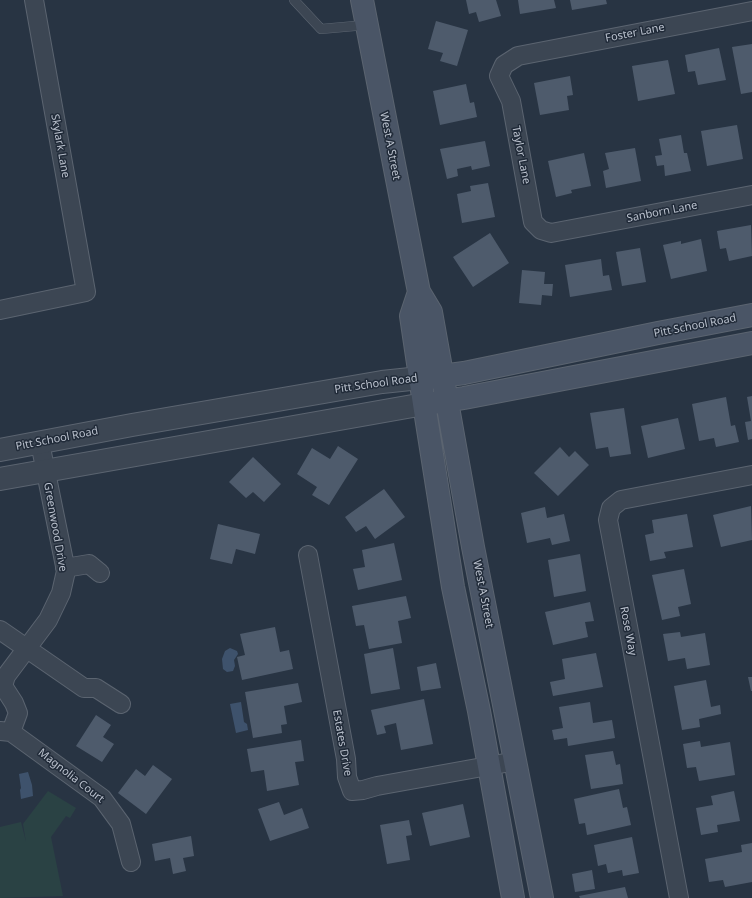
<!DOCTYPE html>
<style>
body{margin:0}
canvas{display:block;background:#283443}
</style>
<canvas width="752" height="898"></canvas>
<script>
const context = document.querySelector('canvas').getContext('2d');
context.lineJoin = 'round';
function fillPath(path, color) { context.fillStyle = color; context.fill(path, 'evenodd'); }
const shape = rows => new Path2D(rows.map(r => 'M' + r).join(''));
function trace(path, color, width, dash) { context.strokeStyle = color; context.lineWidth = width; context.lineCap = dash ? 'butt' : 'round'; context.setLineDash(dash || []); context.stroke(path); }
function drawText(font, color, halo, rows, align = 'center') {
  context.font = font + ' "Noto Sans",sans-serif'; context.lineWidth = 3; context.setLineDash([]); context.textBaseline = 'middle'; context.strokeStyle = halo; context.fillStyle = color; for (const [text, x, y, turn = 0] of rows) {
    context.save(); context.translate(x, y); context.rotate((+turn || 0) * Math.PI / 180); context.textAlign = isNaN(turn) ? turn : align; if (halo) context.strokeText(text, 0, 0); context.fillText(text, 0, 0); context.restore();
  }
}
const green = shape([
 [48,791,76,808,70,818,66,816,51,837,63,896,0,898,0,827,21,822,26,842,23,824]
]);
const water = shape([
 [230,648,237,651,238,654,234,660,235,666,233,671,227,672,223,669,222,659,225,651],
 [241,702,244,722,247,724,248,730,236,733,230,704],
 [28,772,32,785,33,796,21,799,20,790,21,788,19,774]
]);
const building = shape([
 [466,0,496,0,501,16,479,22,476,12,469,14],
 [518,0,554,0,556,8,520,14],
 [570,0,606,0,607,4,572,10],
 [436,21,468,30,457,66,440,61,443,53,428,49],
 [752,44,752,92,741,94,732,47],
 [719,48,726,80,698,85,695,71,688,72,685,55],
 [668,60,675,94,638,101,632,66],
 [570,76,573,95,567,96,569,110,540,115,534,83],
 [466,84,470,103,474,102,477,117,440,125,433,91],
 [737,125,743,159,707,166,701,131],
 [681,135,684,153,687,153,691,171,665,176,664,165,657,166,655,156,662,155,659,139],
 [485,141,490,166,472,170,471,166,457,169,458,176,447,179,440,149],
 [635,148,641,181,606,188,603,171,609,169,605,153],
 [584,153,591,186,571,190,572,193,556,197,548,161],
 [488,183,495,217,462,223,457,194,471,191,470,186],
 [751,225,752,256,729,261,726,248,720,249,717,231],
 [490,233,509,263,473,287,453,257],
 [701,239,707,271,671,279,663,245,681,241,681,244],
 [640,248,646,282,622,286,616,252],
 [601,259,603,276,609,275,612,290,570,297,565,265],
 [522,270,545,272,544,284,553,284,552,296,542,295,541,305,519,303],
 [752,396,752,439,748,440,745,422,751,421,747,397],
 [726,397,731,426,735,425,739,442,716,447,714,438,699,441,692,404],
 [624,408,631,454,610,457,608,447,596,449,590,413],
 [678,418,685,449,648,458,641,426],
 [338,446,358,459,329,505,312,495,317,487,297,474,312,448,330,459],
 [560,447,569,457,575,451,589,465,558,496,534,473],
 [253,457,281,484,264,502,253,492,246,498,229,482],
 [384,489,405,517,375,539,366,526,356,532,345,517],
 [751,506,752,540,721,547,713,515],
 [545,507,547,518,564,514,570,541,552,545,550,538,527,543,521,513],
 [687,514,693,547,664,552,666,558,650,561,645,535,654,533,652,520],
 [218,524,260,534,255,554,236,549,232,564,210,559],
 [394,543,402,580,358,590,353,569,365,567,362,550],
 [580,554,586,591,554,597,548,560],
 [684,569,691,604,678,607,680,616,662,620,652,575],
 [406,596,411,618,398,621,402,643,369,649,364,625,356,626,352,606],
 [590,602,594,621,585,622,588,637,553,645,545,612],
 [275,627,280,652,289,650,293,669,242,680,237,657,245,655,240,634],
 [680,632,681,637,705,633,710,665,687,669,685,658,668,661,663,634],
 [393,648,400,689,371,694,364,654],
 [596,653,603,687,553,696,550,682,565,679,562,659],
 [436,663,441,688,421,691,417,667],
 [748,677,752,677,752,691,751,691],
 [706,680,711,707,720,705,721,714,699,719,700,727,682,730,674,686],
 [298,683,302,702,284,706,287,724,281,725,282,733,253,738,245,692],
 [424,699,433,744,401,750,396,723,384,726,386,733,377,735,371,710],
 [590,702,593,723,612,720,615,738,568,746,567,738,554,740,552,730,563,728,559,707],
 [96,715,111,725,103,737,114,744,102,762,76,746],
 [301,740,304,761,295,762,299,785,267,791,264,770,251,772,247,749],
 [700,741,701,747,730,742,735,775,699,781,696,767,687,768,683,744],
 [613,751,616,765,620,764,623,784,591,789,585,755],
 [153,765,172,779,146,814,118,793,136,769,145,776],
 [619,789,623,808,627,807,631,825,587,835,585,823,579,824,574,799],
 [734,791,740,821,717,825,718,832,701,835,696,808,713,805,711,796],
 [279,802,284,815,302,808,309,828,270,841,258,809],
 [463,804,470,837,430,846,422,813],
 [409,820,412,835,406,836,410,860,387,864,380,825],
 [191,836,194,856,183,858,186,871,173,874,170,858,155,861,152,844],
 [632,837,639,873,623,876,622,870,608,873,606,864,598,866,594,845],
 [752,843,752,882,725,887,723,880,709,882,705,859,742,852,741,845],
 [592,870,595,889,575,892,572,874],
 [625,887,628,898,580,898,579,896]
]);
const service = shape([
 [294,0,321,29,366,25]
]);
const minor = shape([
 [752,11,518,56,504,65,499,76,511,101,533,222,541,230,551,233,752,195],
 [0,310,86,292,34,0],
 [308,555,346,759,347,777,352,791,363,790,377,786,516,761],
 [65,568,89,564,100,573],
 [0,630,84,688,96,688,121,704],
 [3,686,14,703,18,713,11,732],
 [0,688,3,686,6,676,48,620,61,593,66,571,40,443],
 [0,731,11,732,102,798,121,824,131,862],
 [679,898,608,520,611,508,621,500,752,475]
]);
const tertiary = shape([
 [0,450,132,425,382,382,420,378],
 [0,479,424,404]
]);
const secondary = shape([
 [362,0,419,292,431,312,473,547,542,898],
 [419,292,411,316,424,404,453,587,479,711,513,898],
 [427,378,464,373,658,333,752,315],
 [433,403,464,398,752,343]
]);
const streetNames = [
 ["Foster Lane",635,33,-11],
 ["Skylark Lane",60,146,80],
 ["West A Street",390,146,79],
 ["Taylor Lane",521,155,79],
 ["Sanborn Lane",662,212,-11],
 ["Pitt School Road",695,326,-11],
 ["Pitt School Road",376,384,-8],
 ["Pitt School Road",57,439,-11],
 ["Greenwood Drive",55,527,80],
 ["West A Street",483,594,79],
 ["Rose Way",628,631,79],
 ["Estates Drive",342,743,80],
 ["Magnolia Court",71,776,38]
];
fillPath(green, '#2a4244');
fillPath(water, '#3e526c');
fillPath(building, '#4e5b6c');
trace(service, '#5b6470', 10);
trace(minor, '#5b6470', 20);
trace(tertiary, '#5b6470', 24);
trace(secondary, '#5b6470', 24);
trace(service, '#3c4653', 9);
trace(minor, '#3c4653', 18);
trace(tertiary, '#3c4653', 22);
trace(secondary, '#4a5566', 22);
drawText('11px', '#bac1cd', '#212b39', streetNames);
</script>
